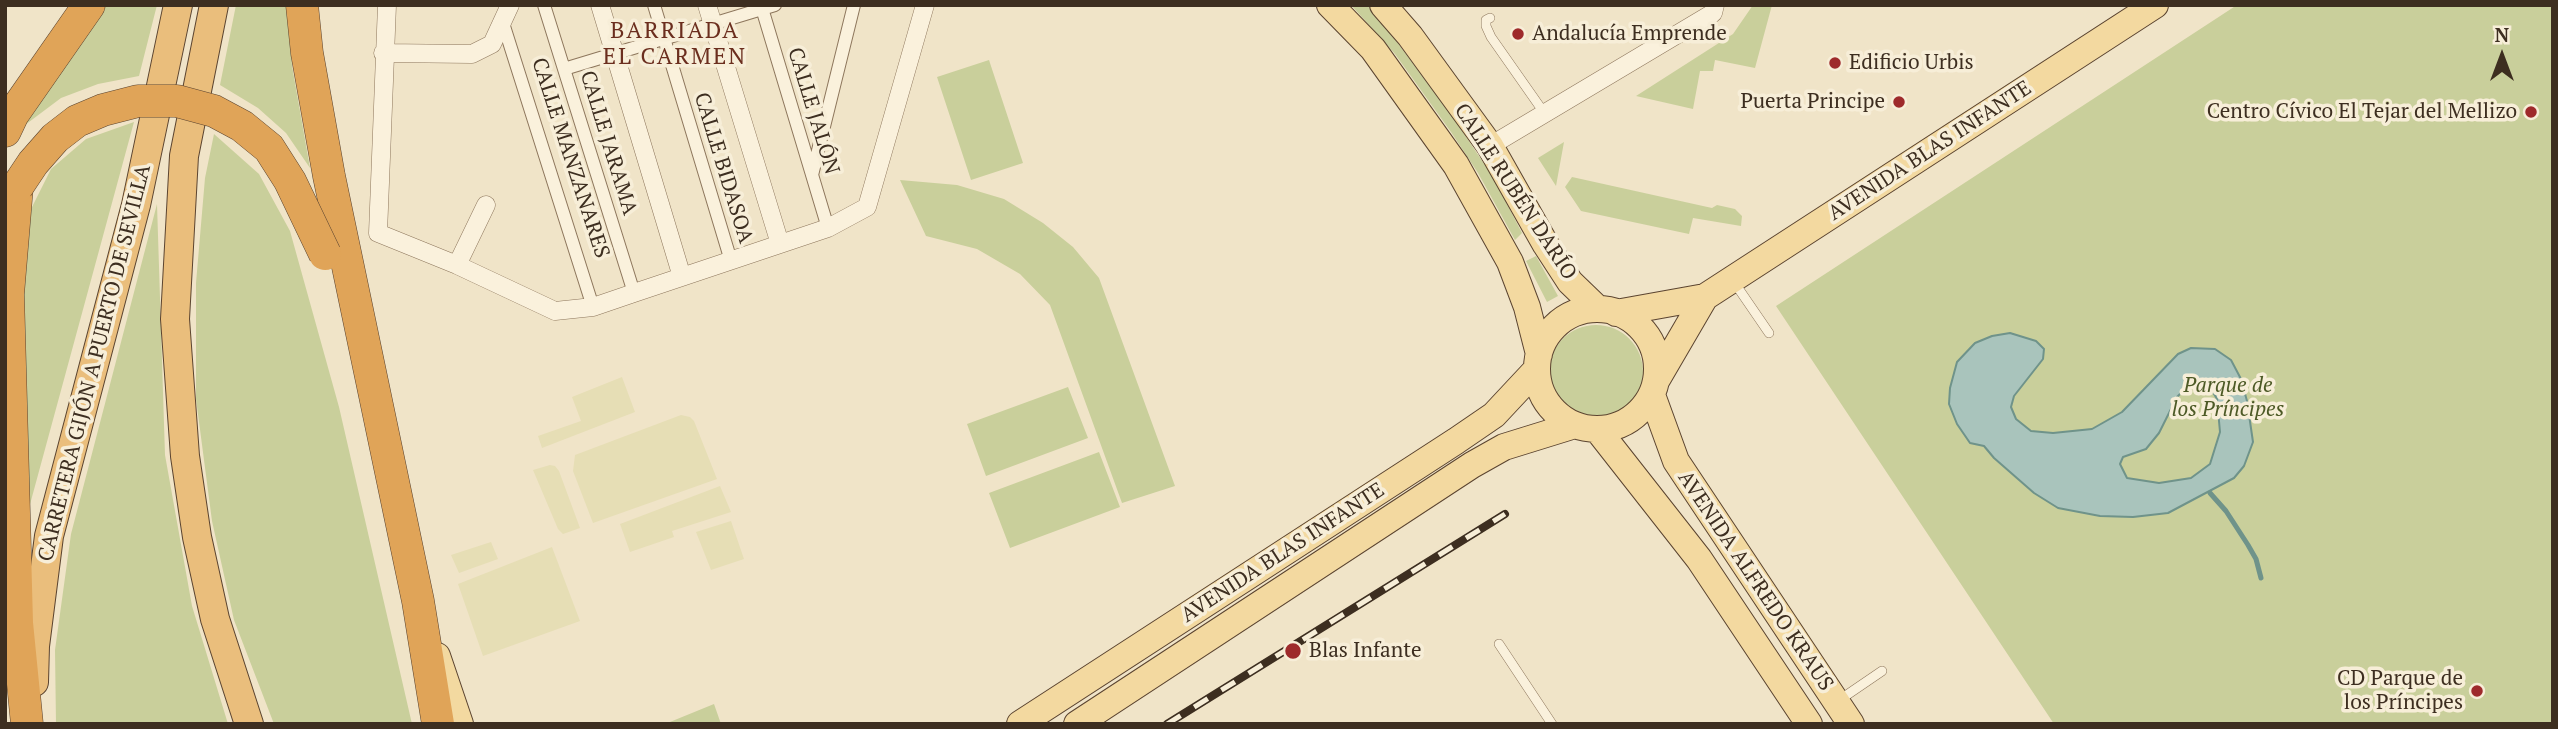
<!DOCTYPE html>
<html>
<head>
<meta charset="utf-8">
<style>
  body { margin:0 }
  #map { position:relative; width:2558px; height:729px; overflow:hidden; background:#f0e4c8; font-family:"PT Serif",serif }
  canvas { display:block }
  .frame { position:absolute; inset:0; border:7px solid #3d2e20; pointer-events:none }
  .north { position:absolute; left:2467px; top:21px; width:70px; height:70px; -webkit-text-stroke:5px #f7eed8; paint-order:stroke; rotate:0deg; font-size:19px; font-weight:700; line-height:28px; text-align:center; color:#3d2e20 }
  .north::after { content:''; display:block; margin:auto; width:24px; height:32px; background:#3d2e20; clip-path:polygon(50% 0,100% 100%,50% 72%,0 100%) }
</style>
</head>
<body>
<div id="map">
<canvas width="2558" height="729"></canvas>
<div class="frame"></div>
<div class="north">N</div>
</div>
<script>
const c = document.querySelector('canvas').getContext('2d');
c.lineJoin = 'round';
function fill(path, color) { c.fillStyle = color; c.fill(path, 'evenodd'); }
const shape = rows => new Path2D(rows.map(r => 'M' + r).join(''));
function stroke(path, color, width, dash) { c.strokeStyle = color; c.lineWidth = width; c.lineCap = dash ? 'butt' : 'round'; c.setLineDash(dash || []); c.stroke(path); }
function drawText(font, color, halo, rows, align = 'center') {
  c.font = font + ' "PT Serif",serif'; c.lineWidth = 7; c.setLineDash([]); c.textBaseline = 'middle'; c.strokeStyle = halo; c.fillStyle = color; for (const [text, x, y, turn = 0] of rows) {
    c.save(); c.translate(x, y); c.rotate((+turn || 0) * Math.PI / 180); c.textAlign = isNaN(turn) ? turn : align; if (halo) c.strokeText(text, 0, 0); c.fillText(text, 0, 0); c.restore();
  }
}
fill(shape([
  [622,377,635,412,542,448,538,436,581,421,572,397],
  [681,415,690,417,694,421,717,479,593,523,573,471,575,455],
  [550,465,555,466,559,471,580,528,563,534,558,529,533,470],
  [720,486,731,512,672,531,674,537,630,552,620,524],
  [731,521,744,559,711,570,696,532],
  [491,542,498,559,459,573,451,555],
  [552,547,580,621,483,656,458,584]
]), '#e6deb5');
fill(shape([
  [102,5,157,5,139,76,98,84,61,98,21,128],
  [236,5,288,5,292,66,310,168,286,133,258,108,220,85],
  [1351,5,1367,5,1380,19,1452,116,1493,177,1522,233,1515,240,1478,173,1451,132,1395,54],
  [1753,5,1772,5,1755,68,1715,60,1713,71,1700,71,1693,109,1636,96,1733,34],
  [2237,5,2553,5,2553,724,2054,724,1776,306],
  [989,60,1023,163,971,180,937,77],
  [134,122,26,519,22,277,30,211,51,169,86,139],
  [214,134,259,174,290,231,339,407,412,724,274,724,234,620,212,521,196,399,196,283,205,178],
  [1564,142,1556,186,1538,158],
  [1572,177,1712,208,1717,205,1735,209,1742,216,1741,226,1693,218,1689,234,1581,211,1565,187],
  [900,180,957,185,1004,199,1043,223,1073,247,1099,278,1175,486,1122,503,1050,305,1020,274,977,249,926,236],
  [157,204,165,455,192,606,228,724,56,724,55,650,71,534],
  [1536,256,1558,296,1547,302,1526,261],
  '1549 372a47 47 0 1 1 94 0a47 47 0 1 1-94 0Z',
  [1068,387,1088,438,986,476,967,424],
  [1099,452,1120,507,1010,548,989,493],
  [714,704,721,724,665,724]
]), '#c9cf9b');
const water = shape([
  [2010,333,2036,341,2044,349,2043,359,2014,396,2011,407,2016,419,2031,431,2053,433,2092,429,2122,412,2178,354,2191,348,2215,349,2231,360,2241,379,2247,401,2253,442,2244,466,2234,478,2168,513,2133,517,2100,516,2058,508,2034,493,1994,458,1984,446,1970,443,1957,424,1949,404,1950,388,1957,362,1975,343,1992,336,2010,333],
  [2198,382,2211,389,2217,399,2220,432,2210,464,2191,478,2159,483,2127,478,2120,464,2123,457,2146,449,2159,433,2177,397,2191,383,2198,382]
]);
fill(water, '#a9c4bc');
stroke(water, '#6f938a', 2);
stroke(shape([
  [2210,493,2226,511,2248,545,2256,559,2261,578]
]), '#6f938a', 5);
const service = shape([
  [1490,18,1486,20,1486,26,1491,37,1545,114],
  [1734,282,1769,333],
  [1499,644,1552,724],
  [1838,701,1882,671]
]);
const pedestrian = shape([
  [544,5,634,293],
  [654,5,731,261],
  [761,5,828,228],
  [503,23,593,307],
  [564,69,775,5],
  [812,175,854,5]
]);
const minor = shape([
  [387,5,378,233,457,265,555,311,593,307,634,293,828,228,867,207,925,5],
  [600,5,682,277],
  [707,5,780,244],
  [383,53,472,54,492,44,510,5],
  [1490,146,1713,13,1715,5],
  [457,265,486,205]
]);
const primary = shape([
  [1330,5,1373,49,1456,165,1510,262,1527,307,1539,354],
  [1383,5,1410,36,1490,146,1546,245,1570,282,1598,309],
  '1537 369a60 60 0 1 1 120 0a60 60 0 1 1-120 0Z',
  [1616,313,1705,297,2155,5],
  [1656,381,1705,297],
  [1652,395,1676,461,1851,724],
  [1597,429,1699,559,1809,724],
  [437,656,460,724],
  [1020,724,1456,441,1494,415,1537,369],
  [1077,724,1472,465,1504,447,1575,425]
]);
const trunk = shape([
  [214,5,184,156,175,319,185,456,197,537,215,619,249,724],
  [34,682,35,646,49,536,136,205,178,5]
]);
const motorway = shape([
  [302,5,307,53,329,176,418,601,438,724],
  [5,131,13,114,89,5],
  [17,187,8,294,17,623,27,724]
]);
stroke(service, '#8d765c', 10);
stroke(pedestrian, '#8d765c', 14);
stroke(minor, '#8d765c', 19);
stroke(primary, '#5b4430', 28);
stroke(trunk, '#5b4430', 30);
stroke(motorway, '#5b4430', 33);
stroke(service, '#faf1dc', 9);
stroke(pedestrian, '#faf1dc', 12);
stroke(minor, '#faf1dc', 18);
stroke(primary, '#f3d9a0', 26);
stroke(trunk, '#eabe7c', 28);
stroke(motorway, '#e0a458', 32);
const rail = shape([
  [1167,724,1505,514]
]);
stroke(rail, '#3d2e20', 8);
stroke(rail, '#f7eed8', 5, [16]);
const motorwayBridge = shape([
  [17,187,33,163,55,138,77,121,103,110,138,101,177,101,214,111,242,126,269,148,290,181,325,254]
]);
stroke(motorwayBridge, '#5b4430', 33, []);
stroke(motorwayBridge, '#e0a458', 32);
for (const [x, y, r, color] of [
  [1518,34,7,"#9e2a2b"],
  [1835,63,7,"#9e2a2b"],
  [1899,102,7,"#9e2a2b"],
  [2531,112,7,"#9e2a2b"],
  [1293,651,9,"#9e2a2b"],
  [2477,691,7,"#9e2a2b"]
]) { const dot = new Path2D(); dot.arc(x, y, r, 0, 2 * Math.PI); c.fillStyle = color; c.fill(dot); stroke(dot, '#f7eed8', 2.5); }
drawText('21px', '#3d2e20', '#f7eed8', [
  ["Andalucía Emprende",1532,34],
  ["Edificio Urbis",1849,63],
  ["Puerta Principe",1885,102,"right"],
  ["Centro Cívico El Tejar del Mellizo",2517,112,"right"],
  ["Blas Infante",1309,651],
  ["CD Parque de",2463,679,"right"],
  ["los Príncipes",2463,703,"right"]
], 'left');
drawText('21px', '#3d2e20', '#f7eed8', [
  ["CALLE JALÓN",813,111,73],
  ["CALLE JARAMA",608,143,73],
  ["AVENIDA BLAS INFANTE",1930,151,-33],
  ["CALLE MANZANARES",570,158,72],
  ["CALLE BIDASOA",723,168,73],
  ["CALLE RUBÉN DARÍO",1515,192,57],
  ["CARRETERA GIJÓN A PUERTO DE SEVILLA",95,363,-76],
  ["AVENIDA BLAS INFANTE",1283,553,-33],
  ["AVENIDA ALFREDO KRAUS",1755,581,56]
]);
drawText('italic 21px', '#4d5a26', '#f7eed8', [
  ["Parque de",2228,386],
  ["los Príncipes",2228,410]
]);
c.letterSpacing = '2px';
drawText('23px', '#6b2e1e', '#f7eed8', [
  ["BARRIADA",675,31],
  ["EL CARMEN",675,57]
]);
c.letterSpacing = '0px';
</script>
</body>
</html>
